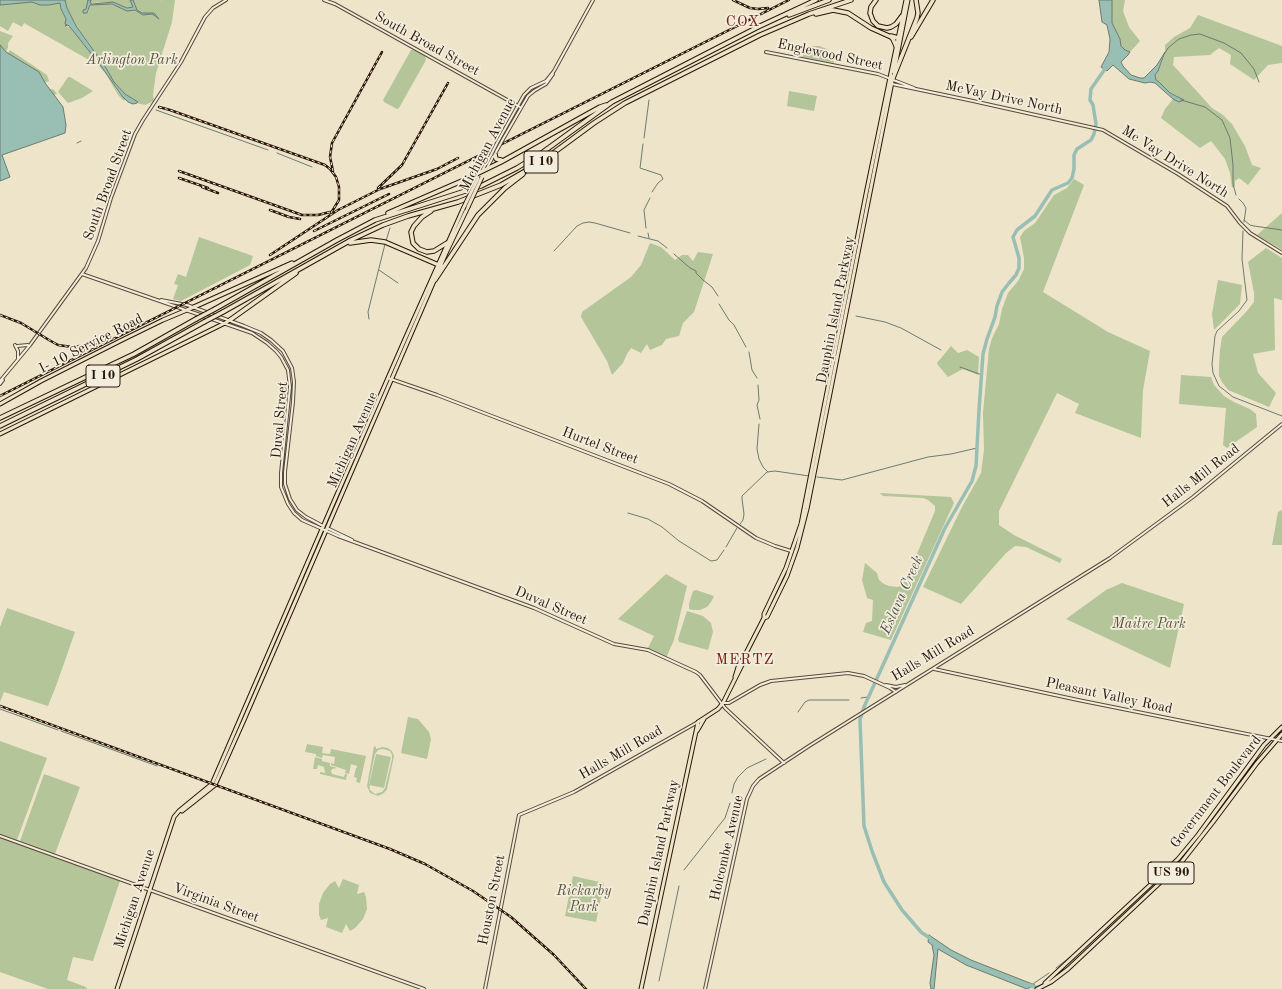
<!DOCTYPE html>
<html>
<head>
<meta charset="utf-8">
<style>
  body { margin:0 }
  canvas { display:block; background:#ede4ca }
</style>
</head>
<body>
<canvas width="1282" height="989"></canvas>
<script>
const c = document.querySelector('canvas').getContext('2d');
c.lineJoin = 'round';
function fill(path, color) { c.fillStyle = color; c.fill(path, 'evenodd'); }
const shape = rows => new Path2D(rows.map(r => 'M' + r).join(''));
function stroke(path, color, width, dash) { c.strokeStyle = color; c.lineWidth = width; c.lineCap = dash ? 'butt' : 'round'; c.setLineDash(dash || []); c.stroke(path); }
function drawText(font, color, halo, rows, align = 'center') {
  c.font = font + ' "Old Standard TT",serif'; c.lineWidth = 3.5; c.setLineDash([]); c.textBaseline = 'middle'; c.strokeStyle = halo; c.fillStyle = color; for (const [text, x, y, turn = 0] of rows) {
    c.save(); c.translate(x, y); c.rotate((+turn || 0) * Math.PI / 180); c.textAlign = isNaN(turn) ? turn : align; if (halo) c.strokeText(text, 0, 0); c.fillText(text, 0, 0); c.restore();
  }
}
fill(shape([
  [0,0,60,3,61,9,66,19,67,25,65,26,70,27,104,69,118,92,125,99,124,101,118,95,106,74,98,65,82,56,24,23,22,27,13,22,8,31,0,26],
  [65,0,88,0,86,9,83,13,88,13,90,5,105,5,109,4,118,6,127,11,135,10,143,14,151,14,154,15,157,17,154,13,142,13,137,10,133,0,159,0,164,1,160,0,175,0,172,22,156,73,153,95,154,101,145,105,137,103,137,102,125,94,114,82,106,68,76,26,67,8],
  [91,0,130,0,133,7,125,8,109,2,90,3],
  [1112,0,1125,0,1123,11,1129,27,1140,41,1130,52,1125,50,1121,46,1120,39,1112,23],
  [1198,15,1282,46,1282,63,1268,65,1254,80,1230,64,1231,55,1219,48,1210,55,1174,57,1173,65,1212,108,1223,115,1232,124,1245,146,1252,165,1261,168,1248,185,1239,178,1235,181,1235,186,1232,188,1230,173,1225,159,1211,141,1200,148,1161,118,1165,109,1173,99,1179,102,1177,96,1170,93,1156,80,1155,75,1158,71,1164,57,1165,52,1165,45,1174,37,1190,28],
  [0,31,13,36,8,43,8,48,6,52,8,53,10,50,47,75,49,81,45,83,50,90,51,89,54,90,57,94,54,95,0,50],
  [813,46,819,46,827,49,832,54,834,63,802,57,806,50],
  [411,50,414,50,425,56,426,60,399,108,397,109,384,102,383,100],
  [68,77,70,77,93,91,82,98,68,103,58,92],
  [789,91,817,96,814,111,787,106],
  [1074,179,1084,185,1043,292,1108,332,1150,351,1143,390,1141,438,1075,413,1079,404,1057,393,999,511,999,525,1014,535,1062,559,1060,563,1026,547,1015,546,1006,553,961,604,923,587,962,507,981,473,984,450,983,413,989,349,992,338,999,324,1002,309,1008,293,1018,281,1024,269,1024,258,1020,237,1024,231,1035,223,1054,195,1067,188],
  [1282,213,1282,250,1257,235],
  [199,237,253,256,250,265,181,301,173,299,178,285,174,284,178,274,186,277],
  [650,243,661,247,675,260,682,255,688,255,693,261,698,252,713,254,694,312,683,323,679,336,666,339,662,345,650,350,647,344,641,353,631,348,627,354,623,363,612,375,607,361,581,317,582,312,631,277,641,265],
  [1266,248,1282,258,1282,300,1274,298,1275,350,1253,354,1258,373,1276,393,1269,407,1228,390,1222,382,1219,376,1219,366,1220,350,1222,337,1247,311,1254,302,1254,293,1248,262],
  [1218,280,1242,285,1240,304,1214,330,1212,314],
  [951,346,958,353,967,350,979,357,978,375,963,369,948,377,938,365,937,363],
  [1181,375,1211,377,1214,385,1224,396,1234,402,1250,409,1256,414,1257,427,1227,448,1223,445,1226,408,1179,404],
  [880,493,951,497,954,503,891,640,863,632,866,623,872,621,873,600,867,598,862,580,865,563,877,573,879,580,884,584,889,586,898,587,906,580,935,511,935,506,928,500,923,498,883,496],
  [1282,510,1282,545,1272,545,1278,512],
  [666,574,687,586,674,640,666,658,647,650,654,636,618,619],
  [1122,583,1184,604,1170,668,1066,619,1106,590],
  [696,590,714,596,711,602,707,607,700,610,693,610,689,609,689,604,693,591],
  [7,608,75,632,56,686,48,706,4,692,0,702,0,627],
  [687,611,703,616,711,623,713,632,708,650,679,642,678,639],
  [408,717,418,719,429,732,431,739,427,759,401,753],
  [0,741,47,758,17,840,0,834],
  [307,744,323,747,322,753,330,754,331,749,366,756,360,783,356,782,357,778,354,777,356,768,357,768,357,766,351,764,349,774,345,773,346,770,331,765,331,763,334,764,335,757,323,755,322,758,316,756,316,754,305,752],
  [374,746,376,747,376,749,382,747,388,748,392,751,394,756,387,789,384,793,378,796,370,793,367,786],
  [383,749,390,751,392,755,392,759,385,788,382,792,375,794,370,790,369,783,375,754,378,750],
  [376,754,391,757,384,788,369,785],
  [315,757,322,759,322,761,330,763,330,766,337,768,332,769,331,772,332,773,332,774,344,777,345,774,347,774,346,780,320,774,320,772,325,773,324,767,318,765,317,769,313,769],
  [44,774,80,787,55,854,20,841],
  [0,838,120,881,93,961,73,957,67,980,86,987,87,989,48,989,0,972],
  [573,876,604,883,596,922,565,916],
  [343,879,359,885,357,894,364,892,366,897,367,909,363,919,355,928,350,931,346,924,342,933,326,927,328,918,321,920,319,915,319,904,323,893,330,884,335,881,339,888]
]), '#b4c59a');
const water = shape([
  [0,0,65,0,67,8,76,26,106,68,114,82,125,94,138,102,137,103,133,104,128,102,122,96,101,66,70,27,68,25,65,26,67,25,65,24,66,19,61,9,60,3,49,5,40,5,32,2,0,5,0,0],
  [88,0,91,0,90,3,92,4,113,2,127,8,133,7,130,0,133,0,137,10,142,13,154,13,159,19,154,15,151,14,143,15,135,10,127,11,112,4,90,5,87,13,83,13,83,10,86,9,88,0],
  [1099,0,1112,0,1112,23,1120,39,1121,46,1125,50,1130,52,1128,55,1121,62,1123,66,1131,75,1140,78,1144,78,1157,65,1165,52,1158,71,1155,75,1156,80,1159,82,1170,93,1184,100,1179,102,1173,99,1155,83,1150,82,1145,83,1129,79,1113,65,1107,71,1101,67,1109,52,1110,39,1107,25,1102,22,1099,0],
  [0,45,6,52,39,72,45,83,63,107,66,125,65,133,2,155,10,177,0,181,0,45],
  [929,935,951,950,971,960,1035,985,1027,989,966,965,938,949,934,989,931,989,930,983,934,955,932,945,928,942,929,935]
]);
fill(water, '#99bfb4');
stroke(water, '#6c7b6f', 1);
stroke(shape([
  [1165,53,1168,48,1179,39,1191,35,1200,34,1224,43,1241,53,1254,69,1259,82],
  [1181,100,1205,107,1222,120,1230,138,1233,165,1233,184,1236,195],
  [156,110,268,150],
  [644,138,649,100],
  [77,143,81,141],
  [643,144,640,168,661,175,663,179,658,183,652,192],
  [277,153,312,167],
  [1239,199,1243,203,1246,208,1244,222],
  [1244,220,1250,225,1254,226,1282,230],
  [646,228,644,210,650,198],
  [1243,231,1242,259,1247,300,1239,311,1217,331,1215,336,1212,364,1213,373,1219,386,1233,397,1282,416],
  [648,233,649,238],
  [638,236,658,241,667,248],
  [386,241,390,228],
  [554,251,577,226,583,223,589,222,595,223,630,233],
  [674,254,690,268,696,271,696,273,703,280,712,287,718,296],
  [379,270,398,283],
  [719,304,729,320,734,325,746,347],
  [856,316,885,322,901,328,941,350],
  [369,319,368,312,385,244],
  [749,352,752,370,757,378],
  [960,367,982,375],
  [758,385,759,400,757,405,760,419],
  [759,424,757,449,759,459,763,467,768,472],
  [817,477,842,480,928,457,951,454,977,448],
  [628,513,648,519,662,527,679,541,711,561,717,560,724,550],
  [740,524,743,520,744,514,742,499,742,496,767,472,775,471,809,476],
  [726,547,737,528],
  [861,698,868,697],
  [0,709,58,730],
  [798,712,805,702,809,700,849,700],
  [61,731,157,766],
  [732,793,734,784,738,777,747,768,766,759],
  [684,870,725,818,730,803],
  [1056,968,1070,957],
  [659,981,679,886],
  [1033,984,1049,973]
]), '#6c7b6f', 1);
stroke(shape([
  [931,939,921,932,902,910,884,882,872,851,864,826,860,720,864,707,945,528,972,481,976,466,979,410,983,354,987,339,995,317,997,306,1002,292,1009,283,1016,275,1019,268,1019,258,1013,237,1017,230,1035,216,1052,190,1068,183,1072,178,1074,169,1074,155,1077,149,1091,140,1094,134,1096,124,1093,105,1090,100,1091,89,1107,66],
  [1029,985,1042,989]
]), '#99bfb4', 3.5);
const minor = shape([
  [324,0,335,4,520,107],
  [766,52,878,74,914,88],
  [892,84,973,101,1103,130,1178,174,1227,206,1240,223,1250,233,1282,253],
  [502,141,528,96,534,91,546,84,553,74],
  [497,143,524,95,531,88,546,81,554,71,593,0],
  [487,168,494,155],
  [483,169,491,155],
  [82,274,252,333,267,343,276,351,281,357,288,370,290,387,281,473,281,487,288,504,294,513,302,520,338,536,534,608,614,644,648,650,696,672,700,675,725,708,784,763],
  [161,300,187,305,244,326,261,333,271,340,283,351,292,368,294,382,293,402,285,472,285,484,290,499,297,510,306,517,323,526],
  [15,345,18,351,18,359],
  [17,346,28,345],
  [388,378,437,395,669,484,702,501,756,538,775,546,791,551],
  [0,381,30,345,86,268,98,241,111,198,135,134,143,120,181,62,205,17,213,8,226,0],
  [0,384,3,380],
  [327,528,352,540],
  [934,669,1078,700,1282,741],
  [886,685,896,687,905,685],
  [723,703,729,703,760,685,771,681,848,673,864,676,890,688,896,692],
  [0,836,424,989],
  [485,989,519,815,574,792,698,722],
  [705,989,747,799,753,786,759,779,809,746,1110,558,1193,497,1282,424]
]);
const major = shape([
  [894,72,908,0],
  [0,404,41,381,122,340,163,320,194,307],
  [0,434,225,323,230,320],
  [764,618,767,617,787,576,797,548,807,509,893,77],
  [735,677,739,664,743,659],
  [697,731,704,719],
  [182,811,215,785,244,720,447,251,468,207],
  [1045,983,1178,859,1198,835,1264,745,1282,727],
  [117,989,174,817,179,811,212,784,332,506,405,339,463,209],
  [641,989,698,722,718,709,723,703,743,663,743,659,764,618,764,614,786,568,801,524,866,194,906,0],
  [1037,989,1051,982,1068,969,1180,864,1213,822,1257,763,1282,734]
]);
const highway = shape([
  [876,0,871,7,870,13,873,21,878,26,887,28,891,27,896,24,902,16],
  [816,14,833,10,848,13,871,28,891,37,893,39,896,46],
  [789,15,829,0],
  [891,36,898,38],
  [911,37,933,0],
  [893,78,917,18,918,13,916,0],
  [495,154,496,159,501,160],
  [431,211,422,217,414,226,411,232,413,243,419,249,427,252,434,251,447,243],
  [388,213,464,180,501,162,600,107,606,105],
  [350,243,371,240,385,242,441,266],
  [435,280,478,215,505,188,523,174],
  [194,307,292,263],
  [215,309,337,240,375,220,481,186,517,168,543,152,612,102,758,27,816,0],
  [223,312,351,240,383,225,408,216,458,202,501,185,541,162,594,123,625,103,760,35,809,14,851,0],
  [230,320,296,273],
  [0,418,134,354,196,319],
  [0,426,137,359,204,322]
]);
stroke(minor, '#5a4a38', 4);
stroke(major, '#291608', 5);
stroke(highway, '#291608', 5.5);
stroke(minor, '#f3eddd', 2);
stroke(major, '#ede4ca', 3);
stroke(highway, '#ede4ca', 3.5);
const rail = shape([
  [733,0,750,8,758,9,768,8],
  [159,107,170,110,325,165,330,169,336,177,339,187,339,200,331,213],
  [179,171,302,215,318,215,330,212],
  [333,171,330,157,332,143,382,52],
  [179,178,208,188],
  [202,187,218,193],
  [378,188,402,165,448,83],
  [270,210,289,217,300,219],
  [314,231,389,194],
  [270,255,338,210,380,189,437,169,458,158],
  [0,315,21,323,49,340,58,345,72,347,96,344],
  [0,396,789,0],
  [0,706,390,849,425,864,473,891,511,917,554,955,586,989]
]);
stroke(rail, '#291608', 2.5);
stroke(rail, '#f3eddd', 1, [3]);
const minorBridge = shape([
  [496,152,502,141],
  [491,155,497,143]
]);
const majorBridge = shape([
  [468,207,482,177],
  [463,209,478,178]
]);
const highwayBridge = shape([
  [196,319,215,309],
  [204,322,223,312]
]);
stroke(minorBridge, '#5a4a38', 4, []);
stroke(majorBridge, '#291608', 5, []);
stroke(highwayBridge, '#291608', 5.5, []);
stroke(minorBridge, '#f3eddd', 2);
stroke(majorBridge, '#ede4ca', 3);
stroke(highwayBridge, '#ede4ca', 3.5);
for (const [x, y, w] of [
  [541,162,34],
  [103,376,34],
  [1171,873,46]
]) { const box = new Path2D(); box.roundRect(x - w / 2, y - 11, w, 22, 3); c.fillStyle = '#f3eddd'; c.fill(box); stroke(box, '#291608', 1); }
drawText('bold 13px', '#291608', null, [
  ["I 10",541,162],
  ["I 10",103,376],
  ["US 90",1171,873]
]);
drawText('14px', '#291608', '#f3eddd', [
  ["South Broad Street",427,44,29],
  ["Englewood Street",830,55,12],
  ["McVay Drive North",1004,98,12],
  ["Michigan Avenue",488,145,-62],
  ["Mc Vay Drive North",1175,162,32],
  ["South Broad Street",108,185,-70],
  ["Dauphin Island Parkway",836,310,-79],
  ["I- 10 Service Road",91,344,-27],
  ["Duval Street",280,420,-85],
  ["Michigan Avenue",353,440,-66],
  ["Hurtel Street",600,446,21],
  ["Halls Mill Road",1201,476,-38],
  ["Duval Street",551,606,23],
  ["Halls Mill Road",933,654,-31],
  ["Pleasant Valley Road",1109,696,12],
  ["Halls Mill Road",621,753,-30],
  ["Government Boulevard",1216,792,-52],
  ["Holcombe Avenue",727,848,-77],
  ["Dauphin Island Parkway",659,853,-78],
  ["Michigan Avenue",135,899,-72],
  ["Houston Street",492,900,-79],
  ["Virginia Street",216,903,20]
]);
drawText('italic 14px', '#5a533b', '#f3eddd', [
  ["Arlington Park",132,60],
  ["Maitre Park",1149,624],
  ["Rickarby",584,891],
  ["Park",584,907]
]);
c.letterSpacing = '1px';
drawText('15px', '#7a1f14', '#f3eddd', [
  ["COX",743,22],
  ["MERTZ",745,660]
]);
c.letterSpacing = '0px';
drawText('italic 15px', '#505144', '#f3eddd', [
  ["Eslava Creek",902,595,-66]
]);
</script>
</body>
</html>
